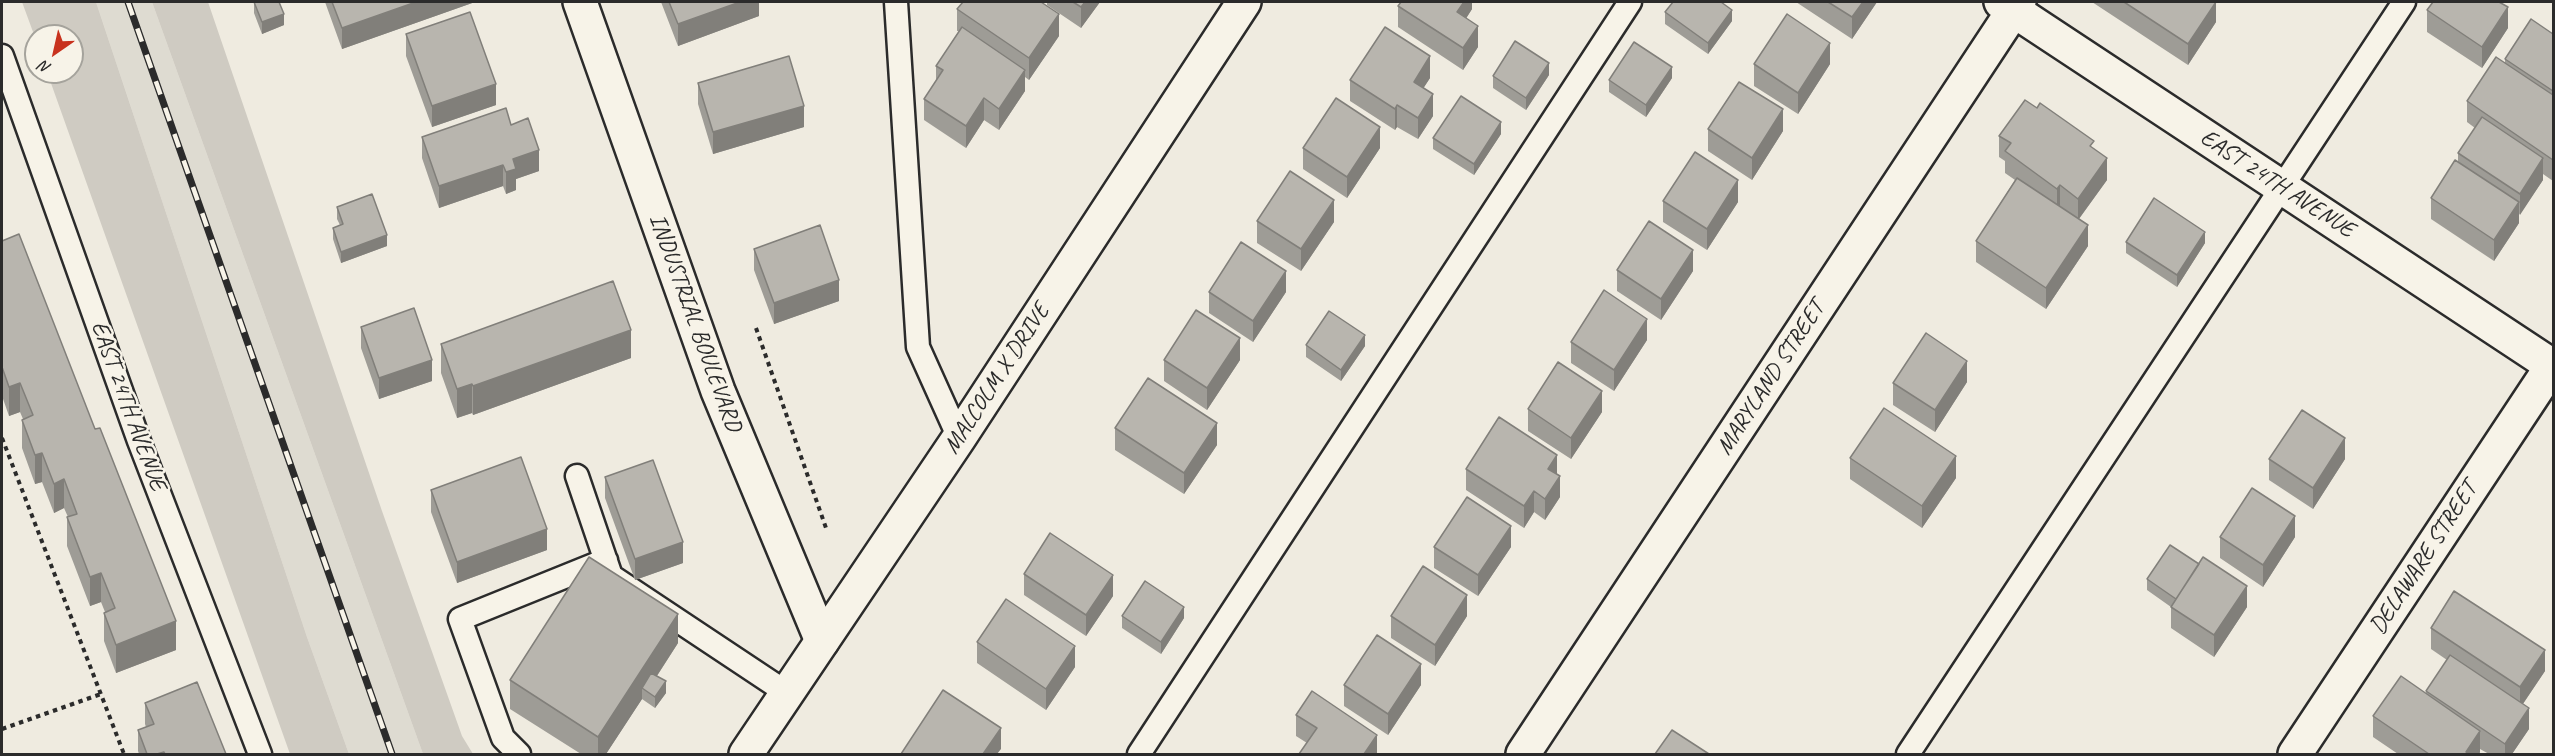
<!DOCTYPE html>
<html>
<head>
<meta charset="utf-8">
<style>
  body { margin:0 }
  #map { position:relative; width:2555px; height:756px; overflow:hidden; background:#efebe0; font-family:Caveat,sans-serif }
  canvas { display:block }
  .frame { position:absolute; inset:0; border:3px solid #2b2b2b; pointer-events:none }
  .north { position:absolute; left:24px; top:24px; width:60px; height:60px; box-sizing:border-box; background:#f7f3e8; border:2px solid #a5a39c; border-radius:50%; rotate:214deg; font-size:16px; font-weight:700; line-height:24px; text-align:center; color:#2b2b2b }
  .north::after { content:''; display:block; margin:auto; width:21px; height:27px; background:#c8321e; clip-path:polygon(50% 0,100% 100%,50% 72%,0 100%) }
</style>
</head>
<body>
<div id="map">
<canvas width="2555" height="756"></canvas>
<div class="frame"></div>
<div class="north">N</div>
</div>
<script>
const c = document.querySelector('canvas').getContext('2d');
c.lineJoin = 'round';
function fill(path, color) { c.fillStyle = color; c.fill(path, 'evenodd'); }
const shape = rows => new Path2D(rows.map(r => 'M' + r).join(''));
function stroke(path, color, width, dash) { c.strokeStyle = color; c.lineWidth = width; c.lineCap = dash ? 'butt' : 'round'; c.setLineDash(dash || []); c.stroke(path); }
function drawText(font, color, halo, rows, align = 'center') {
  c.font = font + ' Caveat,sans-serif'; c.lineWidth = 5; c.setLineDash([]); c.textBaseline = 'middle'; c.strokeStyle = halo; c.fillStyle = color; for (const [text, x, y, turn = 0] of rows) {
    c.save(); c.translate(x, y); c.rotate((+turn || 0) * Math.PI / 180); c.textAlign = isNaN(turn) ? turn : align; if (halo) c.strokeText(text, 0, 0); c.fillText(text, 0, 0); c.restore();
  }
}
fill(shape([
  [96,2,152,2,423,754,349,754,307,637]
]), '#dedbd1');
fill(shape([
  [22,2,96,2,307,637,349,754,290,754,47,72,72,72,72,36,36,36,36,40],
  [152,2,208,2,382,511,462,736,473,754,423,754]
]), '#cfcbc2');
const lane = shape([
  [896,2,918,347,959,438],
  [2,56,139,441,260,754],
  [577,476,611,576,787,693],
  [519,754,503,738,460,619,606,560],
  [1139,754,1630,2],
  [1908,754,2404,2]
]);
const street = shape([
  [580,2,718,391,822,641],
  [2001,2,2554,367],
  [1523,754,2019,2],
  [2295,754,2554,363]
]);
const secondary = shape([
  [746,754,959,438,1244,2]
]);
stroke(lane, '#2b2b2b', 27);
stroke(street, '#2b2b2b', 38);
stroke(secondary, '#2b2b2b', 38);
stroke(shape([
  [756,328,826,528],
  [2,438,124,754],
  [2,729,101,694]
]), '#2b2b2b', 4, [4.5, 4.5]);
stroke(lane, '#f7f3e8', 22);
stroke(street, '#f7f3e8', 33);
stroke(secondary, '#f7f3e8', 33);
const rail = shape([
  [128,2,392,754]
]);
stroke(rail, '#2b2b2b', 7);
stroke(rail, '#f7f3e8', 4.5, [14]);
fill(shape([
  [254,2,284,25,262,34,254,13],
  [325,2,475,2,342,49],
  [661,2,759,2,759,16,678,46],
  [1047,2,1100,2,1081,28,1047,5],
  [1472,2,1472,9,1466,18,1478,47,1463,70,1398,27,1398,6],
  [1796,2,1877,2,1852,39],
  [2092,2,2216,2,2216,22,2188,65],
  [957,9,1059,36,1029,80,1025,77,1025,91,999,130,984,120,966,148,924,120,924,99,936,81,936,66,959,31,957,31],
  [2427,10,2508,28,2482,68,2427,32],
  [1665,12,1732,21,1708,54,1665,24],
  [406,34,496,105,432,127,406,56],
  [2553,34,2553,181,2543,174,2543,180,2519,215,2519,223,2494,261,2431,219,2431,198,2458,162,2458,153,2475,128,2467,122,2467,101,2505,63,2505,59],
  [1754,64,1830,64,1798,114,1754,86],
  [1549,75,1526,110,1493,88,1493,76],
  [1430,78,1423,88,1433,116,1418,139,1397,127,1395,130,1350,101,1350,80],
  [1672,78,1646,117,1609,92,1609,80],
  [698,83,804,127,713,154,698,104],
  [511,125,539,171,516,179,516,190,506,194,503,186,439,208,422,158,422,137],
  [1708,129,1783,131,1752,180,1708,151],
  [1501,134,1474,175,1433,149,1433,138],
  [1999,136,2094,148,2107,180,2079,219,2088,246,2046,309,1976,262,1976,241,2015,180,2005,173,2005,161,1999,157],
  [1303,148,1380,148,1347,198,1303,169],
  [1663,201,1738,202,1707,250,1663,222],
  [337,207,387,246,341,263,333,239,333,228,340,225,337,219],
  [1257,221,1334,222,1301,271,1257,243],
  [2,241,176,650,116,673,104,641,104,613,105,612,101,602,90,606,67,546,67,517,68,517,64,508,54,513,42,482,35,484,22,448,22,420,23,419,20,412,9,416,2,396],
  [2126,242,2205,243,2177,287,2126,253],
  [754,249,839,301,774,324,754,270],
  [1617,270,1693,271,1661,320,1617,291],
  [1209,292,1286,292,1253,342,1209,313],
  [361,327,432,381,379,399,361,348],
  [1647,340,1614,391,1571,363,1571,342],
  [441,344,631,358,473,415,472,413,457,418,441,373],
  [1306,345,1365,346,1341,381,1306,357],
  [1164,360,1240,360,1207,410,1164,381],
  [1967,382,1935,432,1893,405,1893,383],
  [1528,409,1602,412,1571,459,1528,431],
  [1115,428,1217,445,1184,494,1115,450],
  [1850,458,1956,478,1922,528,1850,479],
  [2269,459,2345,459,2313,509,2269,480],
  [1466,469,1557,474,1560,497,1545,520,1534,512,1524,528,1466,490],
  [605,477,683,563,635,580,605,498],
  [431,490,547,550,457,583,431,512],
  [2220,537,2295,537,2263,587,2220,558],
  [1434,547,1511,547,1478,596,1434,568],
  [1024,574,1113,596,1086,636,1024,595],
  [2147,579,2247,607,2214,657,2171,628,2171,607,2147,590],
  [1122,616,1184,618,1161,654,1122,628],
  [1391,616,1467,616,1435,666,1391,638],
  [2431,628,2545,671,2523,704,2529,729,2512,754,2489,754,2480,749,2480,752,2479,754,2398,754,2373,737,2373,716,2426,694,2426,691,2447,660,2431,649],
  [977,642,1075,667,1046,710,977,663],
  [678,643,657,676,666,693,655,708,642,699,606,754,581,754,510,709,510,680],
  [1344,685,1421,685,1388,735,1344,706],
  [145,703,226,754,139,754,138,751,138,730,146,727,145,724],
  [1296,715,1377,754,1307,743,1296,736]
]), '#9e9c96');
fill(shape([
  [416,2,475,2,342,49,342,28],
  [740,2,759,2,759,16,678,46,678,24],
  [1085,2,1100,2,1081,28,1081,7],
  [1464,2,1472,2,1472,9,1457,33,1457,12],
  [1863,2,1877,2,1852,39,1852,17],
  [2216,2,2216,22,2188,65,2188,44],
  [2508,7,2508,28,2482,68,2482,47],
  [1732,10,1732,21,1708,54,1708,43],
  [284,14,284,25,262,34,262,22],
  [1059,14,1059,36,1029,80,1029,58],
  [1478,26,1478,47,1463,70,1463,48],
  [1830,43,1830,64,1798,114,1798,93],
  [1430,56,1430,78,1414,103,1414,82],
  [1549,63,1549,75,1526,110,1526,98],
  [1672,67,1672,78,1646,117,1646,105],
  [1025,70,1025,91,999,130,999,109],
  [496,84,496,105,432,127,432,106],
  [1433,94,1433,116,1418,139,1418,118],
  [984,98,984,120,966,148,966,126],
  [1397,105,1397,127,1395,130,1395,109],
  [804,106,804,127,713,154,713,132],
  [1783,109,1783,131,1752,180,1752,158],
  [1501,122,1501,134,1474,175,1474,164],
  [1380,127,1380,148,1347,198,1347,177],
  [539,150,539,171,516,179,516,190,506,194,506,172,513,159],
  [2107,158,2107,180,2078,220,2078,199],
  [2543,158,2543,180,2520,215,2520,194],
  [503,165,503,186,439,208,439,186],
  [1738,180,1738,202,1707,250,1707,229],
  [2060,185,2060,207,2057,210,2057,189],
  [1334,200,1334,222,1301,271,1301,249],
  [2519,202,2519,223,2494,261,2494,240],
  [2088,225,2088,246,2046,309,2046,288],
  [2205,232,2205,243,2177,287,2177,275],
  [387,235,387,246,341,263,341,252],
  [1693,250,1693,271,1661,320,1661,299],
  [1286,271,1286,292,1253,342,1253,321],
  [839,280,839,301,774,324,774,303],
  [1647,319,1647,340,1614,391,1614,370],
  [631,330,631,358,473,415,473,386],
  [1365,335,1365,346,1341,381,1341,370],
  [1240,338,1240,360,1207,410,1207,388],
  [432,360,432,381,379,399,379,378],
  [1967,361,1967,382,1935,432,1935,410],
  [20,383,20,412,9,416,9,387],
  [472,384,472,413,457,418,457,389],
  [1602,391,1602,412,1571,459,1571,438],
  [1217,423,1217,445,1184,494,1184,473],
  [2345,438,2345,459,2313,509,2313,488],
  [42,453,42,482,35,484,35,455],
  [1557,455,1557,476,1548,469],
  [1956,456,1956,478,1922,528,1922,506],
  [1560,476,1560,497,1545,520,1545,499],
  [64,479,64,508,54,513,54,484],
  [1534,491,1534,512,1524,528,1524,506],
  [2295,516,2295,537,2263,587,2263,565],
  [1511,526,1511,547,1478,596,1478,575],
  [547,529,547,550,457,583,457,562],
  [683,542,683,563,635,580,635,559],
  [101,573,101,602,90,606,90,577],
  [1113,575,1113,596,1086,636,1086,615],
  [2247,586,2247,607,2214,657,2214,635],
  [1467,595,1467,616,1435,666,1435,645],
  [1184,607,1184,618,1161,654,1161,642],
  [678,614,678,643,647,691,642,688,642,699,606,754,598,754,598,737],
  [176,621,176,650,116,673,116,645],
  [1075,646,1075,667,1046,710,1046,689],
  [2545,650,2545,671,2520,708,2520,687],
  [1421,664,1421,685,1388,735,1388,714],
  [666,681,666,693,655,708,655,697],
  [2529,708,2529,729,2512,754,2505,754,2505,744],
  [1001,728,1001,749,997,754,983,754],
  [2480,731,2480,752,2479,754,2466,754,2466,752],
  [1377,735,1377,754,1364,754]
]), '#817f7a');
const building = shape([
  [254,2,279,2,284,14,262,22,254,2],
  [332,2,416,2,342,28,332,2],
  [669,2,740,2,678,24,669,2],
  [963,2,1041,2,1059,14,1029,58,957,9,963,2],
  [1073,2,1085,2,1081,7,1073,2],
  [1401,2,1464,2,1457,12,1478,26,1463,48,1398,6,1401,2],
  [1673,2,1721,2,1732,10,1708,43,1665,12,1673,2],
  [1828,2,1863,2,1852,17,1828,2],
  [2124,2,2216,2,2188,44,2124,2],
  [2433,2,2499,2,2508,7,2482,47,2427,10,2433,2],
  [470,12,496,84,432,106,406,34,470,12],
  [1787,14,1830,43,1798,93,1754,64,1787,14],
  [2531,19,2553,34,2553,91,2505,59,2531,19],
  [962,27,1025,70,999,109,984,98,966,126,924,99,943,70,936,66,962,27],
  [1385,27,1430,56,1414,82,1433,94,1418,118,1397,105,1395,109,1350,80,1385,27],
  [1515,41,1549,63,1526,98,1493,76,1515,41],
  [1634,42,1672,67,1646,105,1609,80,1634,42],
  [789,56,804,106,713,132,698,83,789,56],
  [2496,57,2553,95,2553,160,2467,101,2496,57],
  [1739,82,1783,109,1752,158,1708,129,1739,82],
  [1461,96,1501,122,1474,164,1433,138,1461,96],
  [1336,98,1380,127,1347,177,1303,148,1336,98],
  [2025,100,2037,108,2040,103,2094,141,2090,146,2107,158,2078,199,2060,185,2057,189,2005,151,2011,143,1999,136,2025,100],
  [506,108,511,125,528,118,539,150,513,159,516,169,506,172,503,165,439,186,422,137,506,108],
  [2482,117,2543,158,2520,194,2458,153,2482,117],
  [1695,152,1738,180,1707,229,1663,201,1695,152],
  [2455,160,2519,202,2494,240,2431,198,2455,160],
  [1290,171,1334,200,1301,249,1257,221,1290,171],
  [2017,178,2088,225,2046,288,1976,241,2017,178],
  [372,194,387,235,341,252,333,228,343,224,337,207,372,194],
  [2154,198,2205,232,2177,275,2126,242,2154,198],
  [1649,221,1693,250,1661,299,1617,270,1649,221],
  [820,225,839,280,774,303,754,249,820,225],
  [19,234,95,429,100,428,176,621,116,645,104,613,115,608,101,573,90,577,67,517,77,514,64,479,54,484,42,453,35,455,22,420,33,415,20,383,9,387,2,367,2,241,19,234],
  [1241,242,1286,271,1253,321,1209,292,1241,242],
  [613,281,631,330,473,386,472,384,457,389,441,344,613,281],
  [1604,290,1647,319,1614,370,1571,342,1604,290],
  [414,308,432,360,379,378,361,327,414,308],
  [1196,310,1240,338,1207,388,1164,360,1196,310],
  [1329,311,1365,335,1341,370,1306,345,1329,311],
  [1926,333,1967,361,1935,410,1893,383,1926,333],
  [1558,362,1602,391,1571,438,1528,409,1558,362],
  [1148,378,1217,423,1184,473,1115,428,1148,378],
  [1884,408,1956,456,1922,506,1850,458,1884,408],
  [2302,410,2345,438,2313,488,2269,459,2302,410],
  [1499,417,1557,455,1548,469,1560,476,1545,499,1534,491,1524,506,1466,469,1499,417],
  [521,457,547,529,457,562,431,490,521,457],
  [653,460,683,542,635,559,605,477,653,460],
  [2252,488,2295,516,2263,565,2220,537,2252,488],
  [1467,497,1511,526,1478,575,1434,547,1467,497],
  [1050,533,1113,575,1086,615,1024,574,1050,533],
  [2170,545,2199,564,2176,599,2147,579,2170,545],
  [589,557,678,614,598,737,510,680,589,557],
  [2203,557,2247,586,2214,635,2171,607,2203,557],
  [1423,566,1467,595,1435,645,1391,616,1423,566],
  [1145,581,1184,607,1161,642,1122,616,1145,581],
  [2454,591,2545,650,2520,687,2431,628,2454,591],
  [1006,599,1075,646,1046,689,977,642,1006,599],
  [1377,635,1421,664,1388,714,1344,685,1377,635],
  [2450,655,2529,708,2505,744,2426,691,2450,655],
  [651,673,666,681,655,697,642,688,651,673],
  [2401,676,2480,731,2466,752,2470,754,2429,754,2373,716,2401,676],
  [197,682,226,754,165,754,164,752,157,754,147,754,138,730,154,724,145,703,197,682],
  [943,690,1001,728,983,754,901,754,943,690],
  [1312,691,1377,735,1364,754,1299,754,1317,728,1296,715,1312,691],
  [1672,730,1709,754,1655,754,1672,730]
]);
fill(building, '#b8b5ae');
stroke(building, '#817f7a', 1.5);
drawText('24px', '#2b2b2b', '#f7f3e8', [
  ["EAST 24TH AVENUE",2277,184,33],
  ["INDUSTRIAL BOULEVARD",695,323,70],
  ["MARYLAND STREET",1771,378,-57],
  ["MALCOLM X DRIVE",997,379,-57],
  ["EAST 24TH AVENUE",128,406,70],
  ["DELAWARE STREET",2424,558,-57]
]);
</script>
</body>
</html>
